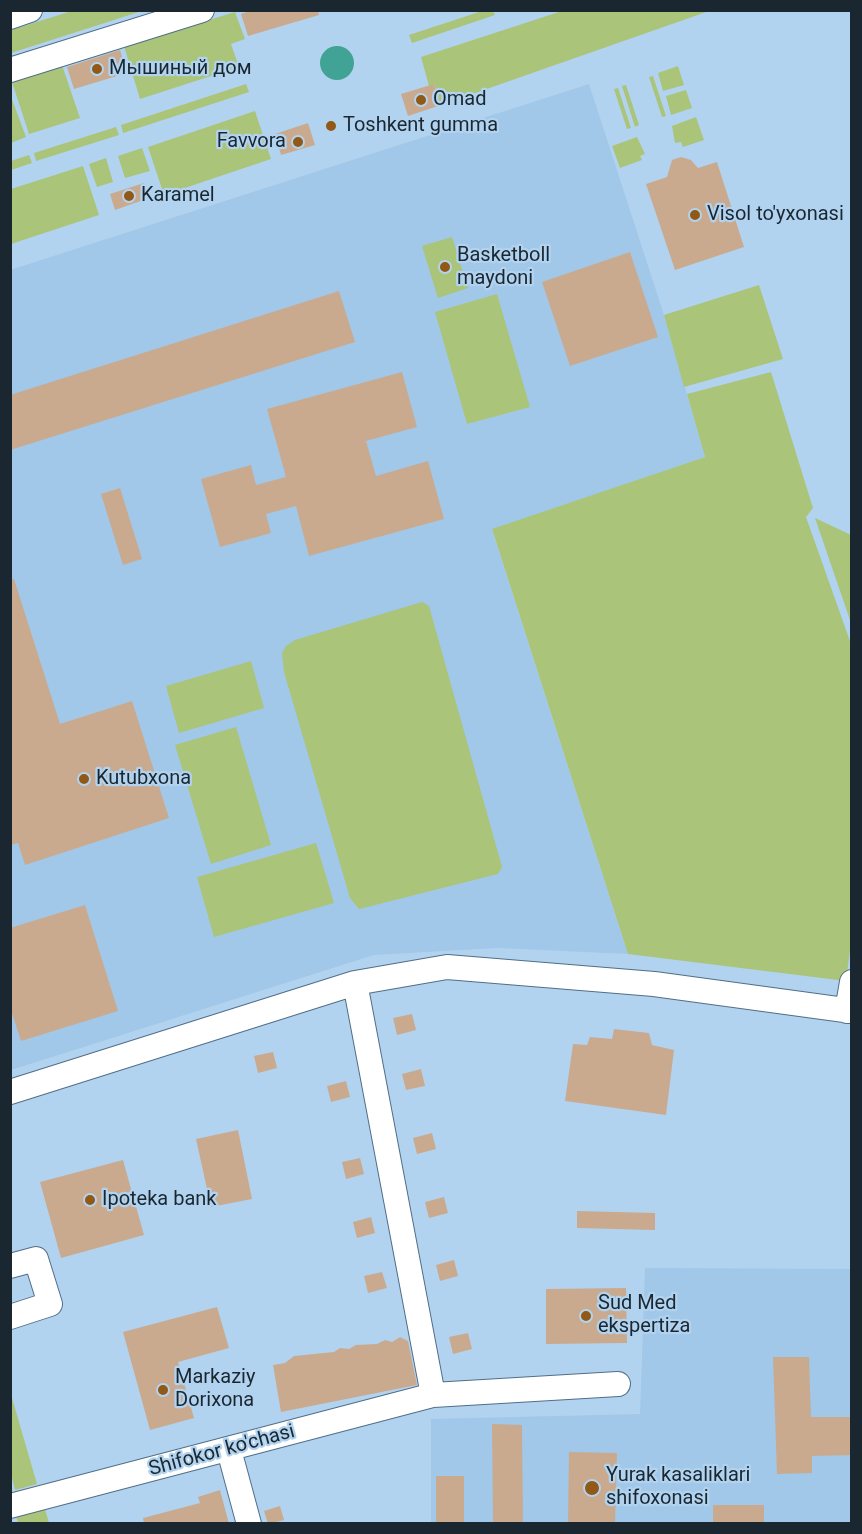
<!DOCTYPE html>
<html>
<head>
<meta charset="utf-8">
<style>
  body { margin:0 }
  #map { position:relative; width:862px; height:1534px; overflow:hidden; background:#b2d3ef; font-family:Roboto,sans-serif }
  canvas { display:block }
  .frame { position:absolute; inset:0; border:12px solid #1a2731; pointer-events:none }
</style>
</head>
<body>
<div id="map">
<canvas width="862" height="1534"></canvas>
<div class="frame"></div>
</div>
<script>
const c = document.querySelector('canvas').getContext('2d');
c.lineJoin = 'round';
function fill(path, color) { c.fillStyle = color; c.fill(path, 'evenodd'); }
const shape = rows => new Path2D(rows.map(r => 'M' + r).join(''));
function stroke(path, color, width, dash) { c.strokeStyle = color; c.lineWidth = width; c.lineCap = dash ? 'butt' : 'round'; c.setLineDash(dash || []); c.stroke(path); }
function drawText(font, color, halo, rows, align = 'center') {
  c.font = font + ' Roboto,sans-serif'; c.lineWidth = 4.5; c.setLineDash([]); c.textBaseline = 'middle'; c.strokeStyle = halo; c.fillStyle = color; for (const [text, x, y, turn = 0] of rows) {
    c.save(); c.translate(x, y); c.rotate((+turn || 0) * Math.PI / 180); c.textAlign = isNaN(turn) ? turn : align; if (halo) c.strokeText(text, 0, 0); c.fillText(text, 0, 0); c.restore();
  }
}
fill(shape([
  [589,84,664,315,705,457,492,530,628,954,498,948,374,955,11,1070,10,270],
  [645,1268,851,1269,851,1523,431,1523,431,1419,640,1414]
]), '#a1c8e8');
fill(shape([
  [712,10,441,105,434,84,429,86,421,57,562,11],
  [72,11,142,11,11,53,11,30],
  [482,11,493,11,495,15,412,43,409,35],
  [235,12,245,39,231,44,239,67,140,99,124,46],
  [62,65,80,118,29,134,12,82],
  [678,66,684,85,663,91,658,73],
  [653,76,666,116,662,117,649,77],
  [246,84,249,92,123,133,121,125],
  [626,85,639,125,635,127,622,86],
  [618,88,631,128,627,129,614,89],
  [686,90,692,108,671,115,666,96],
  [10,94,26,137,11,143,10,143],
  [255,111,271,159,164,195,148,147],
  [696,117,704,140,683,147,681,142,675,143,672,126],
  [116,127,119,135,36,161,34,153],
  [637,137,645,154,640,156,642,160,620,168,612,146],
  [142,148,150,171,125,178,118,156],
  [29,155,32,163,11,170,11,161],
  [106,158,113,182,97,187,89,164],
  [83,166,99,215,11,244,11,189],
  [452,237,468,288,438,298,422,246],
  [759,285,783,359,684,387,664,315],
  [497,294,530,407,467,424,435,312],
  [771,372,813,508,806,517,851,644,852,935,846,981,628,954,492,529,705,457,687,394],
  [815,518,851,535,851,623],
  [422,602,429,606,502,867,498,874,359,909,350,898,284,672,282,653,286,646,295,640],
  [251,661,264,708,179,733,166,686],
  [236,727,271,845,211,864,175,745],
  [316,843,334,903,214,937,197,877],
  [10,1391,37,1484,15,1490,11,1474],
  [45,1509,49,1523,18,1523,16,1515]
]), '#aac479');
fill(shape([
  '320 63a17 17 0 1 1 34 0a17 17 0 1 1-34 0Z'
]), '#41a296');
fill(shape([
  [252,10,318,10,319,15,248,36,241,14],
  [120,50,127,73,74,89,67,67],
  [434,84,441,105,408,116,401,94],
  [308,123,315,145,281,155,275,134],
  [681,157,691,160,698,168,717,162,744,247,675,270,646,184,667,177,672,160],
  [144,183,149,198,115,210,110,194],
  [630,252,658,337,570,366,542,282],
  [339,291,355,342,10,450,10,395],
  [402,372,417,427,366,441,376,476,428,461,444,519,309,556,296,506,266,514,271,533,220,547,201,479,251,465,256,485,286,477,267,409],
  [120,488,142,559,123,565,101,494],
  [14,579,60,724,132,701,169,818,25,865,18,843,10,845,10,580],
  [85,905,118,1011,21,1041,10,1007,10,928],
  [412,1014,416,1030,397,1035,393,1018],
  [614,1029,649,1033,652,1045,674,1050,666,1115,565,1101,573,1044,587,1045,590,1037,612,1039],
  [273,1052,277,1068,258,1073,254,1056],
  [421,1069,425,1086,406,1090,402,1074],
  [346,1081,350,1097,331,1102,327,1086],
  [238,1130,252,1199,211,1207,196,1139],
  [432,1133,436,1149,417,1154,413,1138],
  [360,1158,364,1174,346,1179,342,1162],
  [123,1160,144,1235,61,1258,40,1182],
  [444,1197,448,1213,429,1218,425,1202],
  [577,1211,655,1213,655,1230,577,1228],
  [371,1217,375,1233,357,1238,353,1222],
  [454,1260,458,1276,440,1281,436,1265],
  [382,1272,387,1288,368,1293,364,1276],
  [626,1288,627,1343,546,1344,546,1289],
  [217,1307,229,1348,178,1362,194,1418,150,1430,123,1332],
  [468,1333,472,1349,453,1354,449,1337],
  [400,1337,408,1341,417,1385,281,1412,273,1365,285,1363,294,1356,334,1352,340,1348,349,1349,356,1345,377,1344,385,1340,392,1342],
  [773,1357,809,1357,811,1417,852,1417,852,1455,812,1456,812,1473,777,1474],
  [492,1424,522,1425,523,1524,493,1524],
  [569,1452,617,1453,615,1524,568,1524],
  [436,1476,464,1476,464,1524,436,1524],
  [220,1490,229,1524,144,1524,143,1518,200,1503,198,1497],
  [713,1505,764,1505,764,1524,713,1524],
  [280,1506,284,1520,268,1524,264,1511]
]), '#c9aa8f');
const minor = shape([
  [10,17,30,10],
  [10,70,202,10],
  [355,983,433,1395],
  [847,1011,852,982],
  [10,1092,355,983,447,967,654,984,852,1011],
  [10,1266,36,1259,50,1304,10,1317],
  [229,1450,249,1524],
  [10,1506,433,1395,618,1384]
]);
stroke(minor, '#516e87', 26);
stroke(minor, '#fff', 24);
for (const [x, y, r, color] of [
  [97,69,6,"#925815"],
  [421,100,6,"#925815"],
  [331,126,6,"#925815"],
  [298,142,6,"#925815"],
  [129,196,6,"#925815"],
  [695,215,6,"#925815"],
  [445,267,6,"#925815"],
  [84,779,6,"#925815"],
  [90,1200,6,"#925815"],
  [586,1316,6,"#925815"],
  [163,1390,6,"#925815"],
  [592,1488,8,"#925815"]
]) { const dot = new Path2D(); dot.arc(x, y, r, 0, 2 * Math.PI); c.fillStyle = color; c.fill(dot); stroke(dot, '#b2d3ef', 2); }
drawText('20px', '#1a2731', '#b2d3ef', [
  ["Мышиный дом",109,69],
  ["Omad",433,100],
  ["Toshkent gumma",343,126],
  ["Favvora",286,142,"right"],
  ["Karamel",141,196],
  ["Visol to'yxonasi",707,215],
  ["Basketboll",457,256],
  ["maydoni",457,279],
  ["Kutubxona",96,779],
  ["Ipoteka bank",102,1200],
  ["Sud Med",598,1304],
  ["ekspertiza",598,1327],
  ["Markaziy",175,1378],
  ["Dorixona",175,1401],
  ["Yurak kasaliklari",606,1476],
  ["shifoxonasi",606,1499]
], 'left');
drawText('20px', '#1a2731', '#b2d3ef', [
  ["Shifokor ko'chasi",222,1451,-15]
]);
</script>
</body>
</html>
